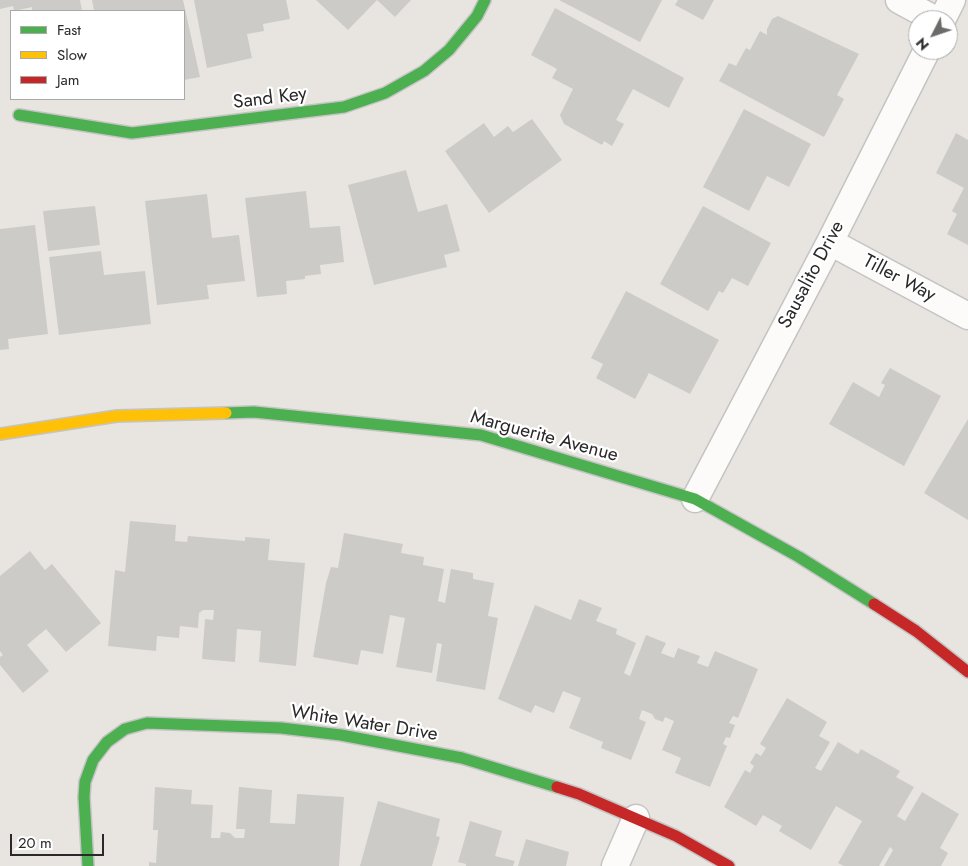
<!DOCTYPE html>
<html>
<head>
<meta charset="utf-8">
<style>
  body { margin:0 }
  #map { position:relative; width:968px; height:866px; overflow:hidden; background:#e8e5e0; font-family:Jost,sans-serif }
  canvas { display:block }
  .legend { position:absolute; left:10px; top:10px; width:175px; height:90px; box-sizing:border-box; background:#fff; border:1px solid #a9a9a9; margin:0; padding:6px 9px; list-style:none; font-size:15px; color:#292929 }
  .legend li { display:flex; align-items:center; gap:10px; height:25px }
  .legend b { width:25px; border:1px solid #a9a9a9 }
  .north { position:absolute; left:908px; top:10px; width:50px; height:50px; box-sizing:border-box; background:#fff; border:1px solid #a9a9a9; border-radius:50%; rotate:229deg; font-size:14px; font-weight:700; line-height:20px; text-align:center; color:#292929 }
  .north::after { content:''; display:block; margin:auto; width:18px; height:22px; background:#6c6b69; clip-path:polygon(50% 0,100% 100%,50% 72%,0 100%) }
  .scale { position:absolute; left:10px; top:834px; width:94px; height:22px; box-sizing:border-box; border:2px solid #292929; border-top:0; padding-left:6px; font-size:15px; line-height:18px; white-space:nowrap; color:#292929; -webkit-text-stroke:4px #fff; paint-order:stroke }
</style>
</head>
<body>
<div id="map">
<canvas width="968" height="866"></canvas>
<ul class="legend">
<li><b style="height:6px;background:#4caf50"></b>Fast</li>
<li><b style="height:6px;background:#ffc107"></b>Slow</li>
<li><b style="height:6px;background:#c62828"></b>Jam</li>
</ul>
<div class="north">N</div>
<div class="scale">20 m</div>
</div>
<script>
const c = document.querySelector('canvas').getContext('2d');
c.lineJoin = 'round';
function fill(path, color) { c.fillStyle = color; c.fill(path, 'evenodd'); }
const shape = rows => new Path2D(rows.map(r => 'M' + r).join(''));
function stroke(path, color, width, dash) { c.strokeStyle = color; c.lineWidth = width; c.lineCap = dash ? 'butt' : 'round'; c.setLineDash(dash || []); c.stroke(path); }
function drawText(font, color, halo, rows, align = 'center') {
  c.font = font + ' Jost,sans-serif'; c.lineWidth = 4.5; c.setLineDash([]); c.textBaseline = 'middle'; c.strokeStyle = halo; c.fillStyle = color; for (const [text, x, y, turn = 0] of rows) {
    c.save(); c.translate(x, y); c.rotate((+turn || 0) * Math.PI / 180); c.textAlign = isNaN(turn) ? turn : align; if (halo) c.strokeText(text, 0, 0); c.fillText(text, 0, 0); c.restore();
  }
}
fill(shape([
  [0,0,80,0,82,11,32,11,32,7,14,11,13,6,0,9],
  [92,0,183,0,200,77,184,80,184,11,94,11],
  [194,0,286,0,290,19,263,24,264,31,247,34,252,58,207,68],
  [316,0,377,0,348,30],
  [377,0,411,0,395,17],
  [559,0,662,0,640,42],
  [678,0,714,0,703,20,675,5],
  [555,8,684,78,669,108,633,89,616,120,624,124,612,146,604,141,602,145,564,124,560,115,573,89,552,78,557,69,531,55],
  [778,16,859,54,837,95,844,99,824,137,719,81,729,63,736,66,746,48,750,50,760,31,767,35,767,29,772,19],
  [744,109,811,144,789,187,767,176,749,211,703,187],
  [532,119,562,160,489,213,445,151,484,123,494,137,508,126,513,132],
  [956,133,968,140,968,245,947,234,957,214,952,211,964,188,936,173],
  [406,170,418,212,447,204,460,251,444,255,447,267,374,285,348,185],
  [306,191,310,228,340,226,344,262,320,265,321,274,305,276,305,279,286,281,287,294,257,297,245,198],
  [207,194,212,238,239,235,245,281,207,285,209,299,157,305,145,201],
  [95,206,100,245,48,251,43,211],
  [703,206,771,243,748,286,732,278,723,293,719,291,708,311,660,284],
  [35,225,48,334,8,339,9,349,0,350,0,229],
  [101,251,104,275,145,271,151,324,59,335,49,257],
  [626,291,719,340,690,394,649,373,635,399,596,378,603,364,591,358],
  [890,368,941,396,904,466,829,424,853,382,879,397,885,385,881,383],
  [968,419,968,520,924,493],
  [130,521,176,525,175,541,187,542,188,536,245,541,245,537,270,539,268,560,305,563,296,666,259,662,261,631,237,629,235,662,202,659,205,619,213,620,214,610,203,610,199,613,198,628,180,626,179,638,157,636,156,651,108,646,115,570,125,572],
  [344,533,403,544,401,553,424,557,423,565,444,569,438,601,445,603,451,569,473,573,473,579,494,583,488,616,498,618,485,690,436,681,442,644,437,643,432,673,396,667,405,618,390,615,383,654,361,650,358,665,313,657,326,583,331,567,338,568],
  [30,551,45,570,52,564,101,623,66,652,46,629,27,645,49,671,23,693,0,665,0,657,3,655,0,651,0,576],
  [579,599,602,608,596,621,617,629,616,634,636,643,624,673,630,676,646,635,666,643,661,653,674,658,678,648,700,656,697,663,708,667,715,651,758,669,738,718,733,716,729,723,735,725,730,738,726,737,723,744,727,746,710,787,675,773,681,758,662,750,674,721,665,717,663,722,655,719,652,714,642,710,639,719,646,722,631,760,601,748,603,742,569,728,581,698,563,691,554,713,535,705,531,713,498,699,535,605,571,620],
  [787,698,827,722,819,736,830,742,815,768,821,771,838,742,858,754,861,749,900,771,896,777,914,787,897,816,905,821,922,792,959,814,940,848,948,853,941,866,884,866,893,850,890,847,879,866,844,866,838,863,862,821,836,806,811,850,779,831,782,826,763,815,756,826,724,807,745,770,750,773,754,766,750,763,756,753,761,756,766,748,760,744],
  [155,787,192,790,191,804,213,805,211,838,220,838,221,832,230,833,235,838,244,838,245,829,236,829,239,787,272,790,270,823,295,824,297,794,344,797,339,866,149,866,149,862,156,863,158,830,153,830],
  [378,801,440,819,436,836,440,837,432,866,360,866],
  [470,821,502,831,495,856,515,861,513,866,466,866,466,864,458,862],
  [526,839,569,852,566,866,518,866]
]), '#cdcbc7');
const street = shape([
  [899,0,936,20],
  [942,20,952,0],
  [830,242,968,316],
  [695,499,830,242,927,50],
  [615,866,636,818]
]);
const fast = shape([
  [19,115,132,133,344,107,385,93,424,71,449,50,477,16,485,0],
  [226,413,254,412,481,435,695,499,799,557,874,604],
  [88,866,84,797,85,782,93,760,107,742,125,729,147,723,281,728,341,735,462,758,557,787]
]);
const slow = shape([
  [0,434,117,416,226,413]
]);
const jam = shape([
  [874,604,916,631,968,672],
  [557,787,579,794,676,836,729,866]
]);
stroke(street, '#c5c4c5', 29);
stroke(fast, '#c5c4c5', 14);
stroke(slow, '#c5c4c5', 14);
stroke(jam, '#c5c4c5', 14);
stroke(street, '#fcfbfa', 26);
stroke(fast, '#4caf50', 11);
stroke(slow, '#ffc107', 11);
stroke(jam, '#c62828', 11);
drawText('19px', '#292929', '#fff', [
  ["Sand Key",270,99,-7],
  ["Sausalito Drive",812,275,-62],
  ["Tiller Way",899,279,28],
  ["Marguerite Avenue",544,437,15],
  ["White Water Drive",364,724,9]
]);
</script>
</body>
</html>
